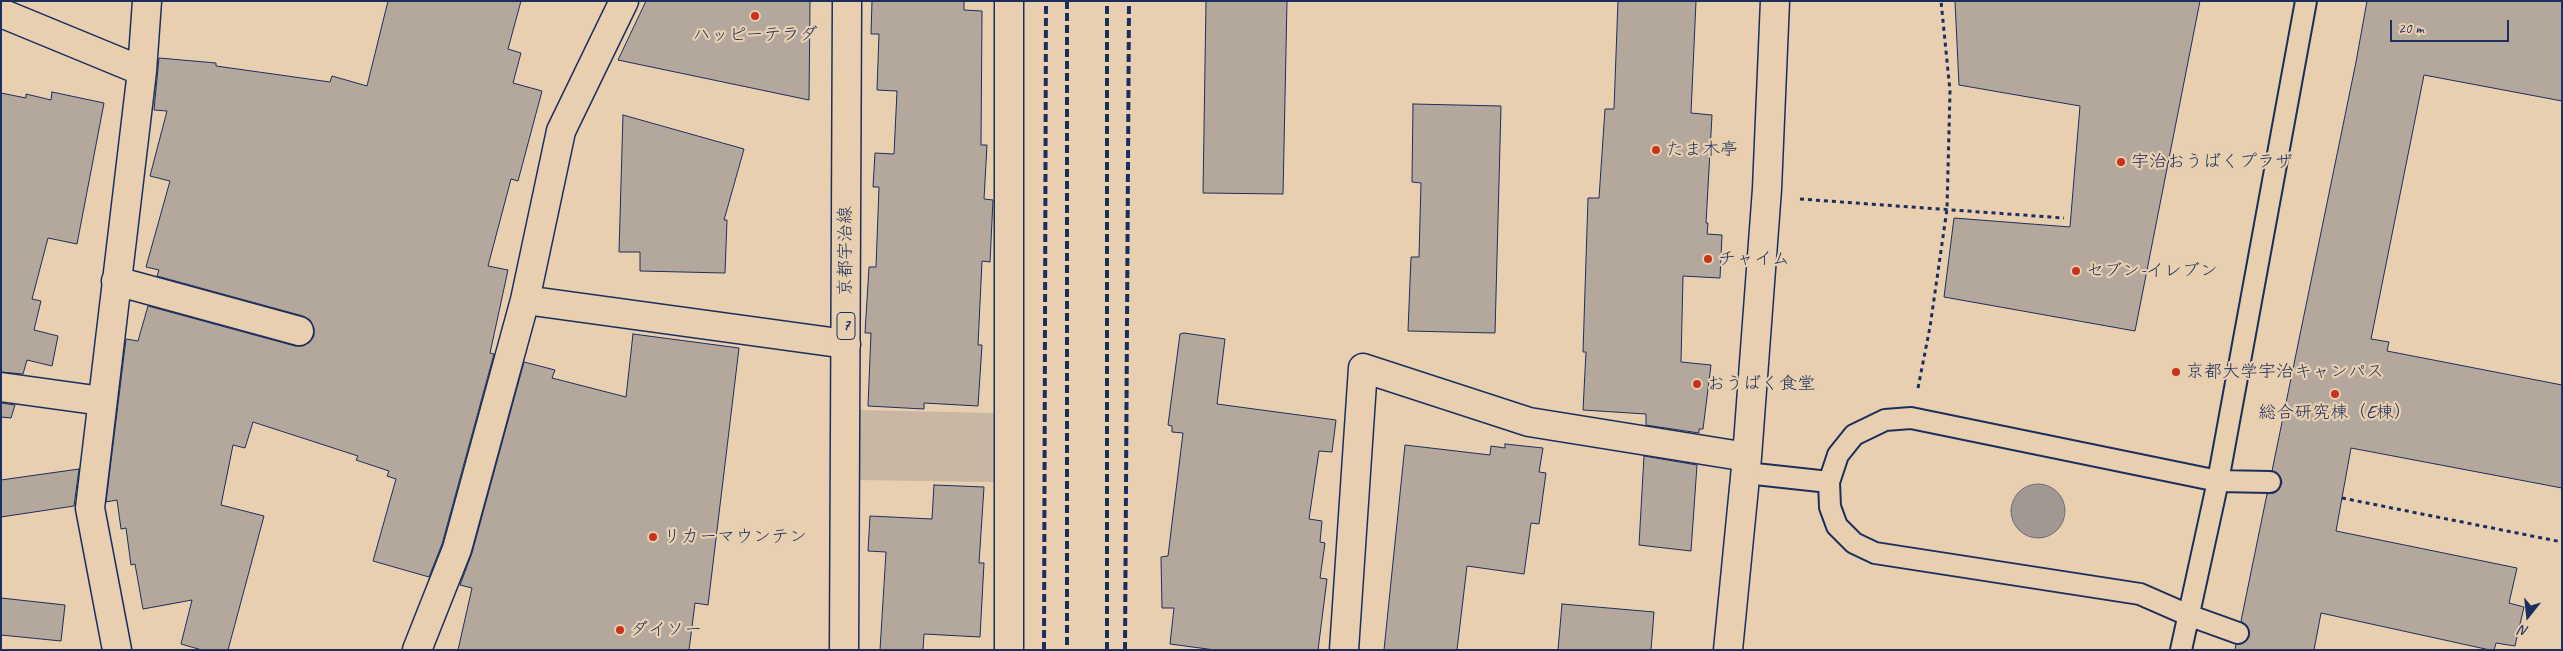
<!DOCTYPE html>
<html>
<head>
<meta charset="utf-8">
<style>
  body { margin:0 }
  #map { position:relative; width:2563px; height:651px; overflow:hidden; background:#e7cfaf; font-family:Caveat,sans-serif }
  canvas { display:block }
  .frame { position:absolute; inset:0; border:2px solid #1b2f5e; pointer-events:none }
  .north { position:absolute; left:2503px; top:591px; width:50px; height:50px; -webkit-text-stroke:4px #e7cfaf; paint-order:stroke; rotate:196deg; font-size:14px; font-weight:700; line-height:20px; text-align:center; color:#1b2f5e }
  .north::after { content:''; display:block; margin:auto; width:18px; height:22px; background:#1b2f5e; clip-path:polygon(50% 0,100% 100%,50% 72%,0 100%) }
  .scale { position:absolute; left:2390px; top:20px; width:119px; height:22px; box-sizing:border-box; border:2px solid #1b2f5e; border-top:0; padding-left:6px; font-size:15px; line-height:18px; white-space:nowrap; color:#1b2f5e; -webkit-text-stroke:4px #e7cfaf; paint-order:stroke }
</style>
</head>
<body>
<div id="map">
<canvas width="2563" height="651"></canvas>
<div class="frame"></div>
<div class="north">N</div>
<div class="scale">20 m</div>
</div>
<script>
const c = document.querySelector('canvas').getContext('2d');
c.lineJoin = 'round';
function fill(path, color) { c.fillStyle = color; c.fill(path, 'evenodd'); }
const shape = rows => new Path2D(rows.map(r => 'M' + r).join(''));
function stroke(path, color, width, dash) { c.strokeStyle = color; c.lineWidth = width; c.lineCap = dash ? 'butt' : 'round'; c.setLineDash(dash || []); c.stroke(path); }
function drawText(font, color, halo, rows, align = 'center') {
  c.font = font + ' Caveat,"Klee One",sans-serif'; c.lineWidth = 4.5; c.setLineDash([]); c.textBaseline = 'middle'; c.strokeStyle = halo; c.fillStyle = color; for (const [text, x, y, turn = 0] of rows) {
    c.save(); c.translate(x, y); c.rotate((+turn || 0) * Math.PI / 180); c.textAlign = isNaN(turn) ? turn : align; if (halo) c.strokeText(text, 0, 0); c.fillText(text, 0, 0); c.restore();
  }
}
fill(shape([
  [856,410,995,413,994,482,855,480]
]), '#cab7a3');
const water = shape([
  '2011 511a27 27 0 1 1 54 0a27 27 0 1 1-54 0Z'
]);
fill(water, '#a19894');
stroke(water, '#6b6e7e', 1);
const building = shape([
  [388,1,521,1,508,49,521,53,513,83,542,91,518,181,511,179,488,266,508,270,490,353,494,354,442,544,429,577,373,561,396,479,387,476,389,471,356,460,358,456,253,422,245,448,233,445,221,505,264,516,228,650,202,650,181,644,192,600,143,609,135,564,131,565,126,528,121,529,117,500,106,502,126,339,138,341,148,306,295,346,303,346,310,342,314,336,314,328,310,320,303,316,157,276,159,270,146,267,170,181,150,176,167,111,154,110,159,58,216,63,216,66,330,82,332,76,367,86,388,1],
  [646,1,810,1,809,100,618,60,646,1],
  [872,1,964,1,964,10,982,11,981,145,987,145,984,199,993,200,990,262,982,261,978,345,982,345,978,406,924,403,924,409,868,406,871,333,865,333,869,267,876,267,879,187,873,187,875,153,894,154,897,91,877,90,879,34,871,34,872,1],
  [1206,1,1287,1,1283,194,1203,193,1206,1],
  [1618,1,1696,1,1691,113,1712,115,1706,223,1708,223,1707,234,1722,235,1720,278,1683,276,1681,362,1711,365,1703,429,1699,429,1699,433,1646,425,1646,414,1583,410,1586,352,1583,352,1588,198,1599,198,1605,109,1614,109,1618,1],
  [1955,1,2200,1,2135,331,1944,297,1954,218,2070,227,2080,106,1959,85,1955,1],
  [2367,1,2562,1,2562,101,2424,75,2371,339,2389,342,2387,351,2562,385,2562,488,2351,448,2336,531,2517,568,2509,603,2524,607,2515,646,2496,643,2494,650,2490,650,2321,613,2314,650,2235,650,2236,644,2245,642,2249,637,2247,626,2241,621,2267,494,2276,492,2282,483,2280,476,2272,471,2356,62,2367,1],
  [52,92,104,103,77,244,48,238,32,299,41,301,34,330,58,336,52,366,27,360,23,374,1,372,1,93,26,98,26,94,51,100,52,92],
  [1413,104,1501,106,1495,333,1408,331,1411,257,1419,257,1421,183,1412,182,1413,104],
  [623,115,744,149,724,220,727,220,725,273,640,271,640,252,619,252,623,115],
  [1184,333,1225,339,1217,404,1336,420,1332,452,1319,451,1309,519,1322,521,1320,542,1325,543,1320,578,1327,579,1318,650,1215,650,1170,644,1174,608,1162,608,1161,557,1168,556,1183,433,1172,432,1172,426,1168,425,1180,334,1184,333],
  [633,334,739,348,708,605,695,603,689,650,458,650,472,588,460,585,472,553,524,362,555,370,552,378,626,397,633,334],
  [1,403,15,405,11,418,1,417,1,403],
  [1505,444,1543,448,1539,472,1546,473,1539,524,1531,523,1524,574,1467,566,1457,650,1384,650,1405,445,1490,455,1491,446,1505,448,1505,444],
  [1644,456,1697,465,1691,551,1639,545,1644,456],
  [79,469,74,506,1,517,1,480,79,469],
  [934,485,984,487,979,563,984,563,980,637,924,634,923,650,880,650,886,552,868,551,870,516,932,519,934,485],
  [1,598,65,605,61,641,1,635,1,598],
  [1562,604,1654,612,1651,650,1558,650,1562,604]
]);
fill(building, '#b4a79b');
stroke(building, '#1b2f5e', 1);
const service = shape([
  [1746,473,1829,482],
  [2238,633,2188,615,2140,594,1875,553,1854,543,1837,526,1830,507,1829,482,1838,455,1854,435,1885,420,1911,418,2218,481,2270,482],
  [2181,650,2218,481,2306,1]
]);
const minor = shape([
  [1009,1,1009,650],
  [1,13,142,71],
  [116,281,299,331],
  [525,300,561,131,624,1],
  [1,387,102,401],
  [117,650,90,508,142,71,147,1],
  [417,650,457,549,525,300,846,344],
  [1344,650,1363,368,1529,422,1747,457],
  [1728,650,1747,457,1767,189,1775,1]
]);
const primary = shape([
  [844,650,847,1]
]);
stroke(service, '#1b2f5e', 24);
stroke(minor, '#1b2f5e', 31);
stroke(primary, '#1b2f5e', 31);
stroke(shape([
  [1800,199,2064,218],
  [1918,388,1930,327,1947,209,1950,91,1941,1],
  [2342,498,2562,542]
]), '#1b2f5e', 3, [4, 4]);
stroke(service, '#e7cfaf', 20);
stroke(minor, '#e7cfaf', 28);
stroke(primary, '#e7cfaf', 28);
stroke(shape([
  [1067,1,1067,650],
  [1044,650,1046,1],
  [1107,650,1107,1],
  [1125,650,1129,1]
]), '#1b2f5e', 4, [8, 4]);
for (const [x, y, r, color] of [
  [755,16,5,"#c8321e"],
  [1656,150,5,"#c8321e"],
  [2121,162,5,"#c8321e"],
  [1708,259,5,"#c8321e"],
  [2076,271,5,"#c8321e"],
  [2176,372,5,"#c8321e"],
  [1697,384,5,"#c8321e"],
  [2335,394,5,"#c8321e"],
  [653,537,5,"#c8321e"],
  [620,630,5,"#c8321e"]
]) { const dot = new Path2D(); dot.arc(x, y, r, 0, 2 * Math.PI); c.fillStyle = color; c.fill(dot); stroke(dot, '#e7cfaf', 2); }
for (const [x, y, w] of [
  [846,326,18]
]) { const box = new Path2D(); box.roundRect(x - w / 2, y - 13.5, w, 27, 4); c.fillStyle = '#e7cfaf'; c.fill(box); stroke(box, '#1b2f5e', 1); }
drawText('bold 16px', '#1b2f5e', null, [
  ["7",846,326]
]);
drawText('18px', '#1b2f5e', '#e7cfaf', [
  ["ハッピーテラダ",755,35,"center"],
  ["たま木亭",1666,150],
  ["宇治おうばくプラザ",2131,162],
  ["チャイム",1718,259],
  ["セブン-イレブン",2086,271],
  ["京都大学宇治キャンパス",2186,372],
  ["おうばく食堂",1707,384],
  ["総合研究棟（E棟）",2335,413,"center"],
  ["リカーマウンテン",663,537],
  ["ダイソー",630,630]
], 'left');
drawText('18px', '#1b2f5e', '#e7cfaf', [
  ["京都宇治線",846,251,-90]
]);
</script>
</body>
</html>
